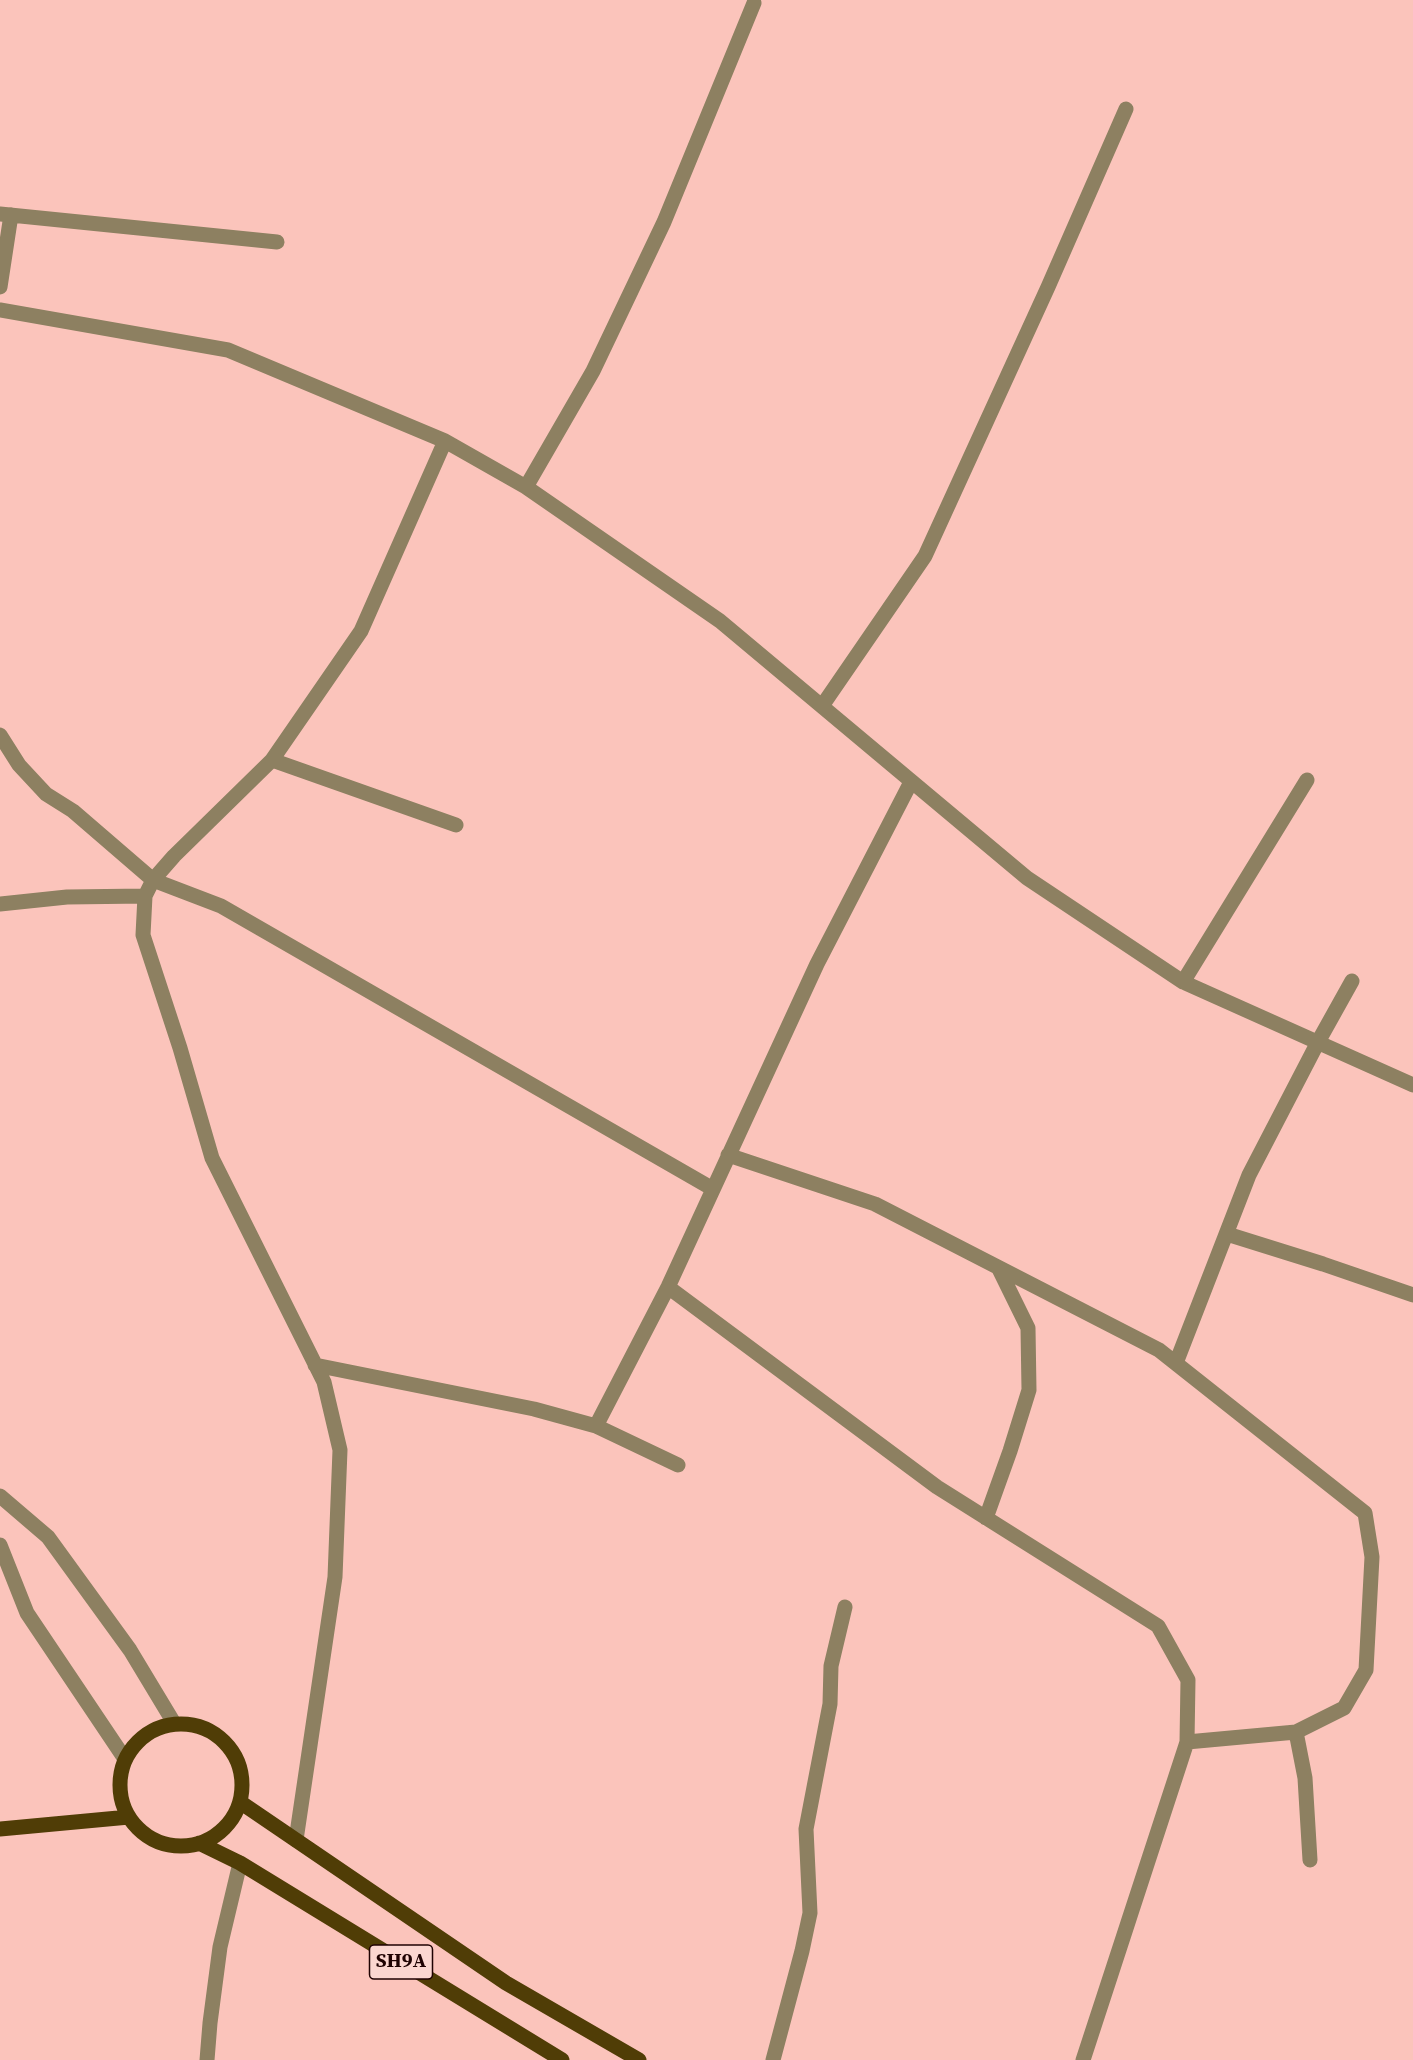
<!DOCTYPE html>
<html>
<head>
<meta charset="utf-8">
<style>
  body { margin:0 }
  canvas { display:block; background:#fbc4bb }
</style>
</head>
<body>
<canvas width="1413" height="2060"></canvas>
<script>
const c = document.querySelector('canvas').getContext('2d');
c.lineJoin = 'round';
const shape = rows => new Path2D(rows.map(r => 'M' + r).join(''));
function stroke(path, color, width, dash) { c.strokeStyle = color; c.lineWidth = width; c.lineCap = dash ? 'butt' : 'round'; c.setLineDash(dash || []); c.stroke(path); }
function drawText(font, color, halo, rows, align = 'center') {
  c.font = font + ' "Source Serif 4",serif'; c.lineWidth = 4.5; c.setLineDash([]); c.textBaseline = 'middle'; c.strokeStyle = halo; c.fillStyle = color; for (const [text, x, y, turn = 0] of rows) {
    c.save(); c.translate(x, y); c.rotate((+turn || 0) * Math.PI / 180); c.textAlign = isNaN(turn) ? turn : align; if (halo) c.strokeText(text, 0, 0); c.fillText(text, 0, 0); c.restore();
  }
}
stroke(shape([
  [0,214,277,242],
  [0,287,11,215]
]), '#8d8061', 15);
stroke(shape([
  [0,310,228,350,445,441,526,487,720,621,1027,878,1183,982,1413,1085],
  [526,487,593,371,664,222,754,3],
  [822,706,925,556,1048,287,1126,109],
  [0,735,19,765,46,794,73,811,153,880,221,906,713,1189],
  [272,760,456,825],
  [0,904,67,897,145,896],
  [1183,982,1307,780],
  [728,1155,875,1204,1159,1350,1365,1513,1372,1557,1366,1670,1344,1708,1296,1732,1187,1742],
  [1227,1234,1323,1264,1413,1295],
  [668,1287,937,1487,1158,1626,1188,1680,1187,1742,1083,2060],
  [1176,1363,1249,1175,1318,1042,1352,981],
  [315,1365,534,1409,596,1426,678,1465],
  [596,1426,668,1287,817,964,911,782],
  [986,1518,1010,1451,1029,1390,1028,1328,998,1267],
  [1296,1732,1305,1778,1310,1860],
  [296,1840,335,1577,340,1450,324,1382,212,1158,180,1048,143,935,145,896,153,880,174,856,272,760,361,631,445,441],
  [207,2060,210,2023,220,1947,240,1863],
  [773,2060,802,1951,810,1913,806,1829,830,1704,831,1666,845,1607]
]), '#8d8061', 15);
stroke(shape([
  [0,1496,48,1537,130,1650,174,1723],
  [0,1545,27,1613,125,1759]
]), '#8d8061', 15);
stroke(shape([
  '120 1785a61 61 0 1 1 122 0a61 61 0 1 1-122 0Z',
  [240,1802,506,1983,639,2060],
  [0,1829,129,1817],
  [199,1843,240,1863,562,2060]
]), '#503d06', 15);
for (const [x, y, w] of [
  [401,1962,63]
]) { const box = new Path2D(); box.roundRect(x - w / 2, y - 17, w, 34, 4.5); c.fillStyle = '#fbd6d0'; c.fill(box); stroke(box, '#1f0202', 1.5); }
drawText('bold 20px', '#1f0202', null, [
  ["SH9A",401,1962]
]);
</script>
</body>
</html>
